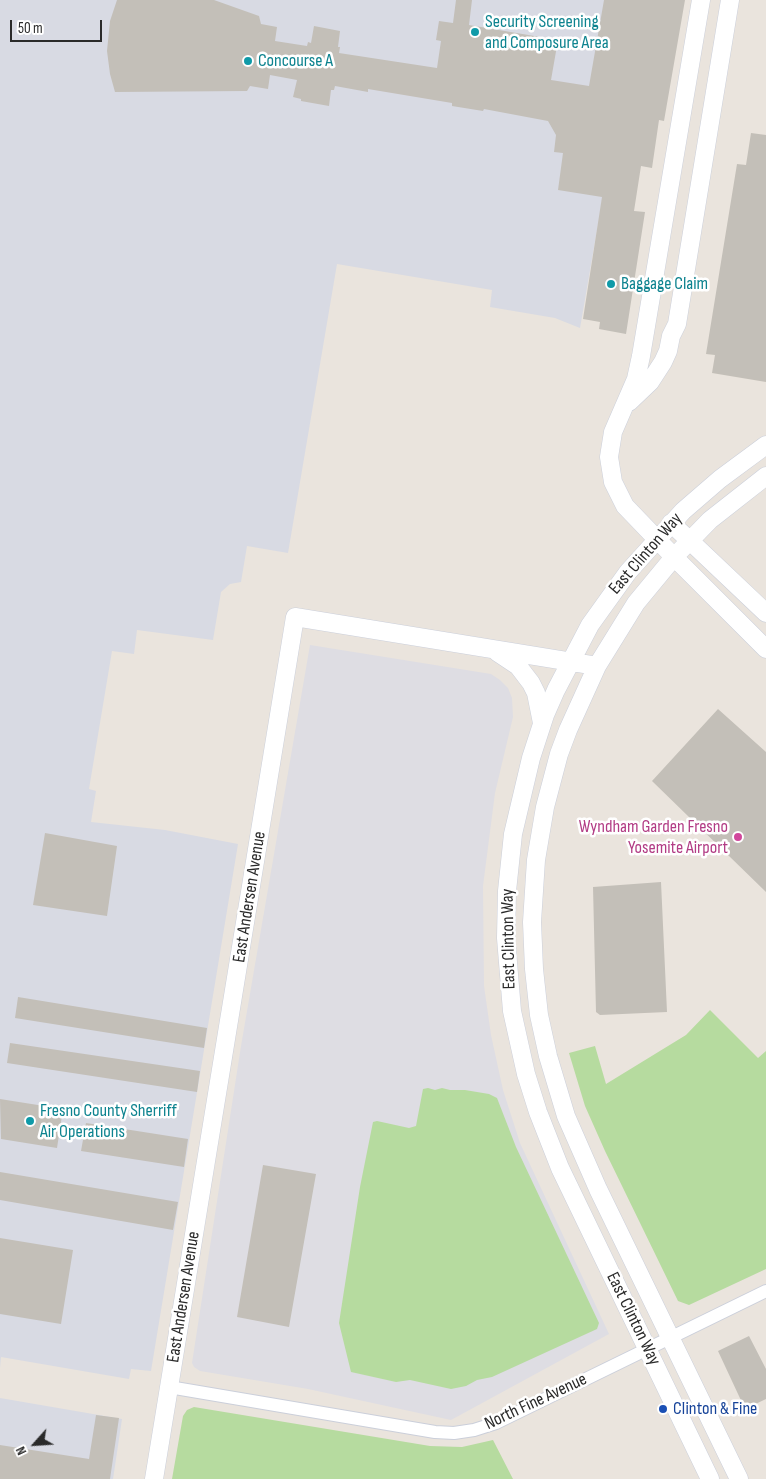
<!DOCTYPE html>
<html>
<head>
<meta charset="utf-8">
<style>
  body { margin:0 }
  #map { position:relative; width:766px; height:1479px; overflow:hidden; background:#eae4dd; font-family:"Sofia Sans Condensed",sans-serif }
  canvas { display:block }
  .north { position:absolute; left:10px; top:1419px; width:50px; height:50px; -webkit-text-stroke:4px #fff; paint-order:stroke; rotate:244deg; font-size:14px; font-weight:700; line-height:20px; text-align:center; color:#2a2a2a }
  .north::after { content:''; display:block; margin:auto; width:18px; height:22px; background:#2a2a2a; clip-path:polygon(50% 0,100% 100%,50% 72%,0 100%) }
  .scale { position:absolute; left:10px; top:20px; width:92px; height:22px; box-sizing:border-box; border:2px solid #2a2a2a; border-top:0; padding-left:6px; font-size:15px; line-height:18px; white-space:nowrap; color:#2a2a2a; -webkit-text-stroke:4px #fff; paint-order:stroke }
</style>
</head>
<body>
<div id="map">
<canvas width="766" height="1479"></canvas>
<div class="north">N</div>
<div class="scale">50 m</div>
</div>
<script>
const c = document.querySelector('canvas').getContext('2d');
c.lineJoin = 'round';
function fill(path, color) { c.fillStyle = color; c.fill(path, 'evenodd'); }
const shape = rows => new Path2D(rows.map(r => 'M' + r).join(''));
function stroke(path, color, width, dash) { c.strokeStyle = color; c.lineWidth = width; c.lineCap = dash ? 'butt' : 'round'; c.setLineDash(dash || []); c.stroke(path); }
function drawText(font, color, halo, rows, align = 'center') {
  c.font = font + ' "Sofia Sans Condensed",sans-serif'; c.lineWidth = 5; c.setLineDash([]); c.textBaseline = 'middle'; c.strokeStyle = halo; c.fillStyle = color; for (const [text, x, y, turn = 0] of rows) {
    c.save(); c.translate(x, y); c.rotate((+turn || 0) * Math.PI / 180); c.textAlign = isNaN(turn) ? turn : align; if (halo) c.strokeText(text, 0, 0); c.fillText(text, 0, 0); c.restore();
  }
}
fill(shape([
  [310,645,491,674,500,680,508,688,512,698,513,717,495,793,483,886,484,986,491,1035,503,1090,520,1143,609,1334,451,1420,308,1389,200,1371,194,1367,192,1363,241,1046]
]), '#dedde3');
fill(shape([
  [0,0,637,0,580,328,555,318,490,307,492,290,337,264,288,553,247,546,241,582,230,584,221,592,213,640,137,630,134,654,112,651,89,789,96,791,91,822,165,830,238,844,151,1371,131,1369,129,1379,1,1357,0,1368],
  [0,1398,122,1419,113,1479,0,1479]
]), '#d8dae3');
fill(shape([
  [710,1010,758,1058,766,1051,766,1269,689,1305,678,1301,605,1151,585,1106,569,1053,595,1046,606,1084,686,1035],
  [428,1088,435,1090,442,1088,450,1090,465,1090,489,1094,497,1098,516,1147,599,1323,597,1329,492,1377,477,1380,466,1386,451,1389,410,1380,396,1382,351,1372,339,1323,360,1187,373,1122,377,1121,409,1128,416,1126,423,1089],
  [194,1407,430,1446,462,1447,493,1440,513,1479,172,1479,183,1416,187,1410]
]), '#b6db9f');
fill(shape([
  [117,0,214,0,259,16,261,24,277,27,275,41,307,46,308,42,311,43,314,26,340,31,338,47,340,47,339,53,437,68,441,41,436,40,439,21,453,23,456,0,472,0,469,25,558,40,551,80,589,86,604,0,685,0,664,121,659,120,652,168,641,166,634,211,645,212,626,334,599,329,600,322,583,319,602,197,558,190,563,153,554,152,556,135,548,121,484,109,483,111,452,106,452,103,368,89,368,92,335,86,334,90,331,90,329,106,301,101,301,99,293,97,297,80,270,75,268,89,250,86,247,91,115,92,110,74,107,51,110,21],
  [751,133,766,135,766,382,712,373,715,355,706,354,737,164,746,165],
  [718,709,766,752,766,892,652,781],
  [45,833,117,846,107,916,33,905],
  [661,882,667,1012,600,1015,596,1012,593,887],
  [18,997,207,1028,204,1048,15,1018],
  [10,1043,200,1071,197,1092,7,1063],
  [0,1099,63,1109,57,1148,1,1139],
  [86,1123,188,1139,184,1167,81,1151],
  [263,1165,316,1174,289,1327,237,1317],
  [0,1172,178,1202,173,1230,0,1200],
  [0,1238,73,1250,61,1324,0,1314],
  [749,1336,766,1369,766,1399,745,1409,718,1351],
  [96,1415,119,1418,110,1479,0,1479,0,1445,89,1459]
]), '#c3bfb8');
const street = shape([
  [169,1387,435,1432,454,1433,474,1430,496,1423,766,1291]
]);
const secondary = shape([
  [701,0,641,356,636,379,613,432,609,457,613,482,625,506,674,557,766,649],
  [629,402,650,382,663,362,668,351,671,336,677,324,730,0],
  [671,523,766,613],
  [497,652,518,666,531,683,536,693,542,723],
  [154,1479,295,617,597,666],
  [710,1479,560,1168,538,1112,526,1074,512,1011,506,938,507,891,513,834,531,758,545,715,556,690,590,625,628,572,683,511,720,479,766,445],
  [739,1479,598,1189,566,1116,548,1056,539,1015,534,969,532,922,536,860,545,807,559,754,568,730,597,666,636,603,674,557,710,520,766,476]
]);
stroke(street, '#cbcfda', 14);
stroke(secondary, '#cbcfda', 19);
stroke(street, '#fff', 12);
stroke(secondary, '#fff', 18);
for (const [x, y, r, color] of [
  [475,32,5,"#0f9aa8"],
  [248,61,5,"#0f9aa8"],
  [611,284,5,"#0f9aa8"],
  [738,837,5,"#d1479c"],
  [30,1121,5,"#0f9aa8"],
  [663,1409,5,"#1a4fb4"]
]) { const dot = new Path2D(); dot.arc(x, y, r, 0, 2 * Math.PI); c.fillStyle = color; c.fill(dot); stroke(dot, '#fff', 2); }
drawText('18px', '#0d838f', '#fff', [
  ["Security Screening",485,22],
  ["and Composure Area",485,43],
  ["Concourse A",258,61],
  ["Baggage Claim",621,284],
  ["Fresno County Sherriff",40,1111],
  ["Air Operations",40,1132]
], 'left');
drawText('18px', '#2a2a2a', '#fff', [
  ["East Clinton Way",646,554,-49],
  ["East Andersen Avenue",250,897,-81],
  ["East Clinton Way",509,939,-91],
  ["East Andersen Avenue",184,1297,-81],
  ["East Clinton Way",633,1319,64],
  ["North Fine Avenue",536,1402,-25]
]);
drawText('18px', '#b23c85', '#fff', [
  ["Wyndham Garden Fresno",728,827],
  ["Yosemite Airport",728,848]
], 'right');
drawText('18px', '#164399', '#fff', [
  ["Clinton & Fine",673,1409]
], 'left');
</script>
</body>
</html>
